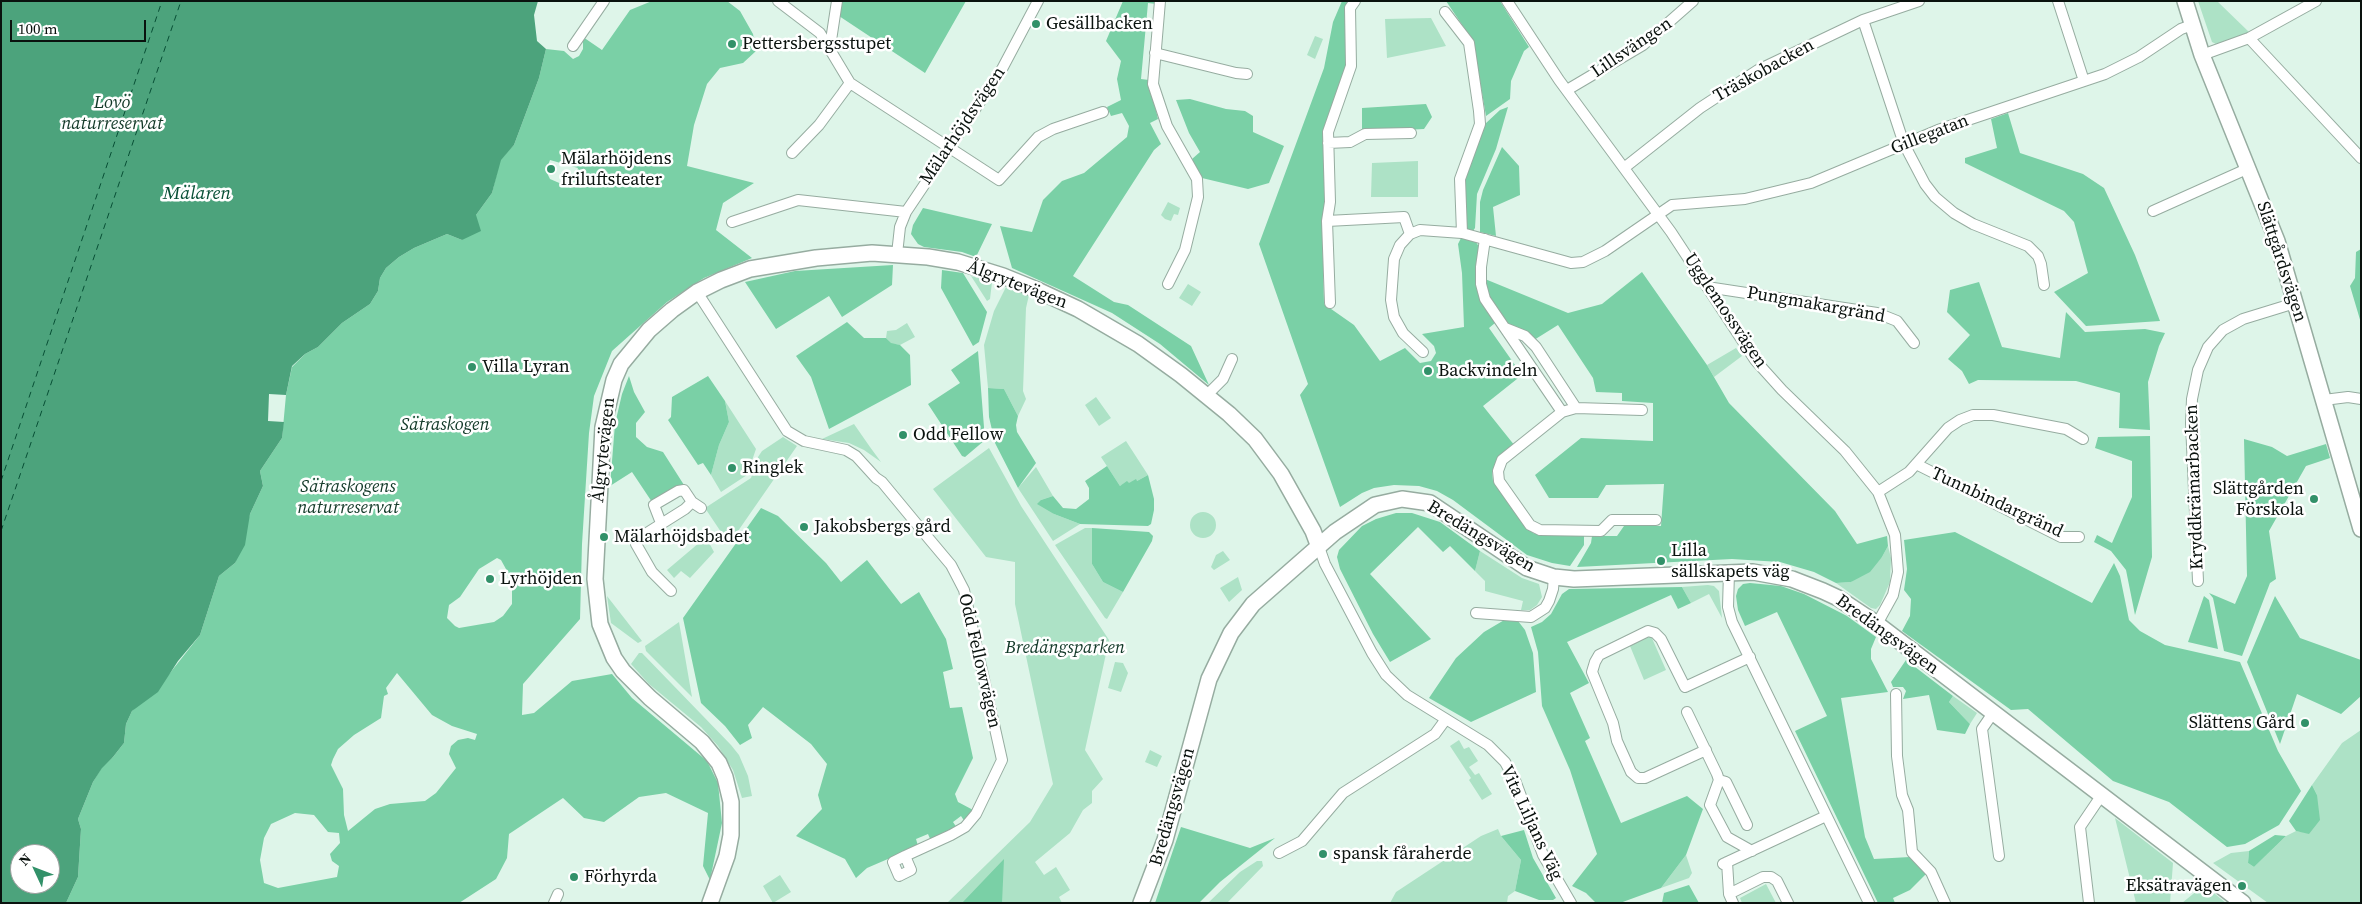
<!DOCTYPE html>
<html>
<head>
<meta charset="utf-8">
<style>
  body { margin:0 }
  #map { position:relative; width:2362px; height:904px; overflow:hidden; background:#def5e9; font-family:"Source Serif 4",serif }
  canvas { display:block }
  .frame { position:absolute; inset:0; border:2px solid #0a120e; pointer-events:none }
  .north { position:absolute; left:10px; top:844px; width:50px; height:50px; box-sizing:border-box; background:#fff; border:1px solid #9da09f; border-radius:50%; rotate:313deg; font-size:14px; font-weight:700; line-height:20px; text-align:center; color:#0a120e }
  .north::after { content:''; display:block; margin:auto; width:18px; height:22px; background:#329169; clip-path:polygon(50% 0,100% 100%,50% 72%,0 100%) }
  .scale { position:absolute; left:10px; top:20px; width:136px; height:22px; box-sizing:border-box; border:2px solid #0a120e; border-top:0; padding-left:6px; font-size:15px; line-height:18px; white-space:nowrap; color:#0a120e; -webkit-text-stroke:4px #fff; paint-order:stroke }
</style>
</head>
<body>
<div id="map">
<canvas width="2362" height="904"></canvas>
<div class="frame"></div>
<div class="north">N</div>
<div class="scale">100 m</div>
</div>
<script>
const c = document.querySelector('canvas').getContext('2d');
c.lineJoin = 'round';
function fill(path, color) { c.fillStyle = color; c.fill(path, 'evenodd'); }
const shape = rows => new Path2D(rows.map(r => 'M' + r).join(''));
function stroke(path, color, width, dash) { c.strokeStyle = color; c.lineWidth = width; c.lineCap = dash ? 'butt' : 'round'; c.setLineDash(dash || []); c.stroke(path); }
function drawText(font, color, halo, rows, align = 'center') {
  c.font = font + ' "Source Serif 4",serif'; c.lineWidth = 5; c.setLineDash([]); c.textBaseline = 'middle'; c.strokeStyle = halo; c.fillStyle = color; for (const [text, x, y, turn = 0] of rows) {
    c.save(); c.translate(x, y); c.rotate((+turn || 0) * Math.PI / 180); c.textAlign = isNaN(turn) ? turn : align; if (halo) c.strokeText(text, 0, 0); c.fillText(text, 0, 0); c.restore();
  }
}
fill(shape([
  [2198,1,2217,1,2250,33,2216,44,2212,42],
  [1431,18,1446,46,1387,58,1385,19],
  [1315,36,1323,39,1315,59,1307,55],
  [1418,161,1418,197,1371,197,1372,163],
  [1168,202,1180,208,1178,215,1174,214,1171,221,1165,219,1161,215],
  [971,276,992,282,990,299,987,301],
  [1188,284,1201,292,1192,306,1179,298],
  [1006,287,1029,295,1026,308,1023,391,1026,399,1018,416,1004,389,988,388,984,345,994,311],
  [907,323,915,337,900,345,891,344,886,338,887,331,896,330],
  [1736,348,1742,356,1714,377,1707,365],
  [1096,397,1111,418,1099,426,1085,405],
  [725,401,756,449,747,475,721,492,711,475,719,445,729,422],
  [854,424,870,447,881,462,864,450,849,443,822,439],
  [783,437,797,446,729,544,705,508,751,478,758,457,762,451],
  [1126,441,1148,475,1137,481,1120,486,1101,457],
  [989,448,1021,506,1109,640,1085,750,1103,779,1092,791,1092,803,1083,810,1070,833,1035,862,1044,875,1056,867,1070,890,1059,897,1062,903,947,903,1030,822,1053,784,1015,604,1015,562,986,557,933,489],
  [1036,467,1053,496,1041,500,1054,514,1080,524,1053,541,1018,488],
  '1190 525a13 13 0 1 1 26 0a13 13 0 1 1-26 0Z',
  [1085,528,1092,528,1092,564,1103,582,1123,592,1107,619,1105,618,1055,545],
  [706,537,714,552,690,578,681,571,674,578,667,570],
  [1888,546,1891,558,1890,582,1880,605,1876,609,1871,608,1836,583,1851,582,1882,557],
  [1223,551,1230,560,1214,570,1211,567,1216,555],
  [1480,551,1522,578,1539,584,1542,597,1537,605,1530,610,1521,610,1523,601,1485,591,1485,581,1475,571],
  [1238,577,1242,590,1229,602,1220,588],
  [1708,585,1714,586,1719,591,1722,618,1709,594,1691,603,1682,587],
  [607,596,642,641,638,643,611,623],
  [679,622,692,697,646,651,645,646],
  [1651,636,1666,670,1644,680,1630,646],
  [639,653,642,653,731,745,739,755,748,776,752,796,742,798,733,770,718,746,701,727,649,684,631,664],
  [1115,662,1123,663,1128,673,1121,692,1108,688],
  [1953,696,1977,713,1970,724,1949,702],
  [2361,730,2361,903,2268,903,2213,863,2231,853,2249,851,2248,863,2254,867,2286,836,2296,831,2309,833,2317,795,2312,785,2342,743],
  [1459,740,1464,749,1469,747,1478,761,1469,767,1475,775,1479,773,1492,794,1482,800,1469,780,1471,778,1450,746],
  [1150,750,1162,756,1157,767,1145,762],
  [2115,818,2173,863,2170,903,2136,903],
  [1498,829,1501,836,1521,860,1515,891,1508,896,1507,903,1390,903,1396,892,1481,836],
  [1686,855,1692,873,1689,878,1661,888],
  [1257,861,1262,861,1263,866,1227,903,1208,903,1240,872],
  [780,875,791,892,773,903,763,886],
  [1766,884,1776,903,1742,903,1740,898],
  [2204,885,2226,903,2182,903]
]), '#ade2c6');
fill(shape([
  [652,1,727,1,740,11,753,34,756,51,743,63,720,68,707,84,694,125,687,166,754,183,723,203,716,230,752,258,704,278,667,302,612,351,594,396,589,433,582,544,580,619,523,684,522,715,534,713,572,681,612,674,632,698,707,761,718,783,722,823,710,880,703,866,708,813,666,793,639,797,604,822,584,818,563,798,509,834,507,858,496,879,459,903,66,903,78,877,81,829,78,819,93,782,102,767,113,757,124,743,126,724,132,711,170,673,200,635,219,576,235,563,250,514,263,486,260,471,282,438,286,395,292,367,305,354,318,347,342,323,370,304,378,291,380,278,386,268,399,257,414,248,447,234,462,240,476,215,492,193,500,160,514,145,539,78,546,49,564,51,573,59,579,56,583,49,583,37,602,50,630,10],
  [550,160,578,168,571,188,550,179,546,171],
  [497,558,501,560,512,580,512,604,503,616,494,622,459,628,455,626,447,618,449,605,460,597,479,569],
  [397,673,432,715,452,726,477,734,475,740,468,738,458,740,451,746,449,754,456,768,436,793,425,801,390,804,375,809,348,831,344,815,343,789,331,765,333,759,338,749,354,735,381,718,384,696,388,694,386,688],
  [295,813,314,815,328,832,339,833,340,843,330,854,332,861,339,866,337,877,278,888,264,883,260,860,264,838,271,824],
  [841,1,966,1,925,73,839,16],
  [1123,1,1156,1,1156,4,1148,3,1141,79,1149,80,1158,119,1150,123,1161,144,1154,150,1073,276,1114,302,1128,305,1191,346,1209,385,1160,344,1112,313,1012,268,1000,226,1032,232,1043,200,1062,181,1084,173,1127,137,1129,126,1122,113,1111,116,1107,107,1121,100,1117,79,1121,61,1106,41],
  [1342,1,1350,1,1347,66,1325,125,1324,140,1326,199,1322,222,1324,304,1354,325,1380,361,1405,348,1420,363,1431,361,1436,353,1434,346,1422,334,1464,327,1462,273,1458,244,1461,238,1476,242,1479,247,1477,287,1495,323,1489,328,1522,375,1483,406,1515,446,1497,460,1492,472,1493,481,1525,526,1533,533,1542,536,1584,536,1584,545,1570,566,1552,563,1527,555,1453,500,1437,491,1419,486,1394,485,1374,488,1362,493,1340,507,1300,395,1308,384,1259,244,1324,68,1333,22],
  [1446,1,1500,1,1529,47,1524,51,1511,81,1510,99,1486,116,1473,41],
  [1190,99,1226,109,1245,111,1253,116,1253,132,1284,146,1269,183,1248,189,1202,178,1192,159,1200,152,1189,133,1176,100],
  [1426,104,1432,117,1424,129,1362,132,1362,108],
  [1508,107,1496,149,1477,194,1475,228,1473,231,1467,229,1464,187,1468,170,1485,124,1500,110],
  [2008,113,2020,153,2083,174,2104,188,2135,255,2160,321,2086,326,2054,292,2088,273,2074,222,2064,211,1965,163,1965,158,1997,148,1991,119],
  [1502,147,1519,166,1520,195,1493,207,1496,236,1480,232,1480,202,1483,190],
  [923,208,992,224,976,257,962,252,924,247,918,244,911,234,913,225],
  [2361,249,2361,323,2350,286,2355,278,2356,252],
  [893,265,892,285,842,317,829,296,776,329,745,282,795,271],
  [942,270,963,273,987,312,979,342,973,346,941,288],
  [1642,272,1707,365,1729,403,1835,511,1857,544,1887,536,1888,546,1882,557,1870,572,1851,582,1836,583,1814,572,1780,562,1732,559,1577,567,1591,543,1592,536,1617,536,1624,526,1661,526,1664,484,1606,485,1598,498,1549,498,1535,475,1581,438,1653,441,1653,403,1622,401,1622,393,1596,392,1593,378,1558,325,1534,340,1509,326,1486,291,1485,279,1568,313,1602,304],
  [1979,282,2002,347,2060,358,2066,312,2085,332,2145,329,2165,333,2159,346,2148,382,2150,430,2119,428,2120,393,2076,381,1978,380,1969,384,1962,371,1948,359,1970,335,1947,312,1950,290],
  [847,322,864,338,886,338,891,343,900,345,910,355,911,385,829,429,811,377,796,356],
  [978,351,985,440,965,457,962,456,928,404,960,383,951,370],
  [629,376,634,392,645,412,636,423,636,437,647,447,663,452,684,485,654,505,632,472,610,486,615,424,622,394],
  [708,376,725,401,729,422,719,445,711,475,703,463,698,465,668,420,671,417,672,397],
  [988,388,1004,389,1018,416,1016,425,1017,432,1036,463,1018,488,995,443,989,417],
  [2150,436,2152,557,2135,615,2126,570,2111,551,2094,542,2097,535,2112,543,2132,497,2132,461,2095,448,2098,437],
  [2244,439,2272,447,2287,456,2326,444,2330,458,2306,466,2269,531,2276,579,2270,583,2242,656,2224,651,2213,598,2209,593,2235,604,2247,576],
  [1107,466,1120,486,1127,481,1129,483,1136,479,1137,481,1148,475,1154,499,1154,510,1151,524,1148,526,1080,524,1054,514,1037,504,1041,500,1053,496,1063,508,1076,509,1089,499,1089,488,1085,481],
  [761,508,778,516,826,563,841,582,867,560,901,604,919,592,946,639,953,669,943,672,950,708,962,707,973,758,955,794,958,802,975,811,965,822,961,816,953,822,957,828,931,841,928,834,916,839,918,846,867,868,856,878,845,859,796,836,822,809,818,795,827,764,811,744,763,707,748,725,752,738,740,745,725,726,701,703,683,618],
  [1396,513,1412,513,1440,522,1480,551,1475,571,1450,546,1443,552,1418,527,1370,574,1431,639,1390,662,1373,634,1340,569,1337,557,1339,550,1362,526,1376,519],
  [1092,528,1149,532,1153,536,1152,541,1123,592,1103,582,1092,564],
  [1955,532,2092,603,2114,563,2120,576,2129,620,2140,631,2165,645,2240,662,2278,751,2301,791,2279,825,2245,844,2227,847,2169,802,2113,781,2028,709,2011,710,1902,631,1910,616,1911,599,1904,590,1907,569,1904,540],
  [1750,583,1781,586,1804,594,1847,616,1876,637,1871,649,1871,659,1888,692,1841,698,1865,837,1874,859,1910,857,1927,873,1910,890,1893,898,1895,903,1878,903,1795,731,1827,716,1777,612,1745,626,1738,610,1736,596,1738,589,1743,584],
  [1682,587,1691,603,1678,609,1671,595,1567,642,1589,683,1570,693,1590,738,1585,741,1621,823,1687,796,1703,809,1686,855,1661,888,1620,903,1596,903,1586,893,1572,886,1597,854,1570,770,1542,706,1538,652,1531,627,1542,622,1551,614,1562,594,1569,589],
  [2204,596,2209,600,2218,649,2188,642],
  [2275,596,2300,638,2361,660,2361,696,2341,714,2297,694,2280,744,2247,662],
  [1506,619,1518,621,1525,630,1533,653,1536,692,1471,722,1429,698,1456,658,1484,632],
  [1906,660,1953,696,1949,702,1970,724,1965,734,1937,730,1929,695,1903,699,1906,691,1903,687,1893,687,1891,682],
  [2312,785,2317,795,2320,820,2309,834,2296,831,2289,821],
  [1181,827,1250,848,1275,838,1220,882,1199,903,1155,903],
  [1524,830,1533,858,1556,898,1553,900,1539,900,1515,891,1521,860,1501,836],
  [2275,835,2286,836,2254,867,2248,863,2249,851],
  [1004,859,1002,903,962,903],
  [1689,885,1699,903,1662,903,1664,893]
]), '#7ad0a6');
fill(shape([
  [1,1,538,1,534,15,537,41,546,49,539,78,514,145,501,160,492,193,476,215,481,231,462,240,447,234,414,248,399,257,386,268,380,278,378,291,370,304,342,323,318,347,305,354,292,366,286,395,269,394,268,421,284,422,282,438,260,471,263,486,250,514,245,545,235,563,219,576,200,635,178,661,158,692,132,711,126,724,124,743,113,757,102,768,93,782,78,819,81,829,78,877,66,903,1,903],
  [20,854,50,854,50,884,20,884]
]), '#4ca37c');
stroke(shape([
  [1,481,162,1],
  [1,531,181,1]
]), '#074f35', 1, [6, 5]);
const street = shape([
  [778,1,820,33,850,83,999,180,1038,137,1053,129,1103,112],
  [1160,1,1153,84,1167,126,1197,179,1198,197,1185,250,1168,284],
  [1507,1,1559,80,1671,232,1755,360,1782,390,1845,451,1878,492,1895,535,1898,572,1893,595,1877,624],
  [2058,1,2084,81],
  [1445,12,1469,43,1479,111,1480,124,1460,179,1462,233],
  [1863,20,1904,144,1925,184,1935,197,1954,213,1973,224,2028,246,2038,256,2041,264,2044,285],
  [2249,38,2361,158],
  [573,46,604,1],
  [830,47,837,1],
  [1155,53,1236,73,1247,74],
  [2202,55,2249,38,2316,1],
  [1567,90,1643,45,1693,1],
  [1328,143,1350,142,1365,134,1411,133],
  [792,153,819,125,850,83],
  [1624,168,1700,108,1758,70,1863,20,1919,1],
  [2153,211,2249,168],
  [1327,221,1404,217,1410,234],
  [732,222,798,200,906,212],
  [1485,239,1481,267,1481,284,1485,299,1562,412],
  [897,254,900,227,906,212,1002,69,1038,1],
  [1707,287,1877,313,1897,321,1914,343],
  [697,292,787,431,804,441,846,450,856,456,876,478,882,482,930,540,951,565,964,590,1002,760,976,814,965,827,951,835,905,856,893,862,899,876,911,870,905,856],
  [1330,303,1327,221,1330,202,1328,132,1351,66,1350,8,1355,1],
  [1505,328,1525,336,1536,347,1576,408],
  [1423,352,1403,333,1394,317,1391,300,1394,259,1400,245,1410,234,1420,230,1462,233,1571,263,1583,262,1605,251,1672,205,1745,199,1811,183,1938,130,2105,74,2139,57,2181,29,2192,25],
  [1207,395,1223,379,1232,359],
  [2324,400,2348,397,2361,399],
  [1642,410,1576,408,1562,412,1502,460,1498,471,1499,481,1530,525,1540,530,1601,531,1612,520,1656,520],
  [1916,464,2061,537,2079,537],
  [1878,492,1909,472,1948,428,1960,420,1973,415,1993,415,2066,429,2083,439],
  [661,523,654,505,678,491,684,490,692,502,701,508],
  [1319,547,1325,564,1372,653,1386,675,1407,695,1488,745,1505,762,1515,780,1543,855,1571,903],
  [1729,572,1728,607,1732,622,1869,903],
  [2198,581,2191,423,2192,399,2198,370,2208,347,2223,330,2243,319,2295,303],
  [671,591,652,572,636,544,639,538,685,509,692,502],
  [1476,613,1531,617,1545,608,1549,601,1553,589,1554,577],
  [1896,694,1897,756,1902,795,1908,810,1912,852,1931,872,1945,903],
  [1687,712,1717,774,1719,780,1710,805,1727,837,1752,851],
  [1993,713,1982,729,1999,856],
  [1706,750,1645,778,1638,778,1631,772,1617,741,1613,723,1592,672,1595,662,1599,655,1648,631,1655,633,1661,639,1685,687,1750,657],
  [1719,780,1726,782,1747,825],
  [1279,853,1302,841,1343,793,1435,734,1446,719],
  [1727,862,1729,894,1733,903],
  [1723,864,1826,816],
  [1729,894,1763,877,1771,877,1777,881,1788,903],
  [554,903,558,894],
  [2089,903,2080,827,2101,796]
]);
const secondary = shape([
  [2185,1,2202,55,2277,241,2361,529],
  [710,903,727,856,731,835,731,802,725,777,719,763,702,742,650,698,623,671,614,658,600,624,595,579,603,427,614,380,621,364,649,330,672,310,697,292,721,280,750,269,816,258,872,253,928,257,958,262,1003,276,1035,289,1078,309,1138,344,1181,375,1229,414,1255,439,1281,474,1313,531,1319,547],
  [1141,903,1165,840,1209,679,1231,633,1253,604,1335,532,1375,505,1402,499,1430,503,1527,568,1554,577,1574,579,1753,572,1792,579,1823,591,1838,598,1877,624,2243,903]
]);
stroke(street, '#96aca0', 12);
stroke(secondary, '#96aca0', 18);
stroke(street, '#fff', 10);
stroke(secondary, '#fff', 15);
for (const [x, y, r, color] of [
  [1036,24,5,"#329169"],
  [732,44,5,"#329169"],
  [551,169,5,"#329169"],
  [472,367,5,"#329169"],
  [1428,371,5,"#329169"],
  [903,435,5,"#329169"],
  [732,468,5,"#329169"],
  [2314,499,5,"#329169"],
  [804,527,5,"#329169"],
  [604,537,5,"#329169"],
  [1661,561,5,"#329169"],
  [490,579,5,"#329169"],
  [2305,723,5,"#329169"],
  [1323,854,5,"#329169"],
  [574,877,5,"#329169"],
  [2242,886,5,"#329169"]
]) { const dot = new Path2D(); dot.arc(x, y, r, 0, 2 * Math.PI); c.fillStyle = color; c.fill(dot); stroke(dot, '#fff', 2); }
drawText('18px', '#0a120e', '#fff', [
  ["Gesällbacken",1046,24],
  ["Pettersbergsstupet",742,44],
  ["Mälarhöjdens",561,159],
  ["friluftsteater",561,180],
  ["Villa Lyran",482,367],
  ["Backvindeln",1438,371],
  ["Odd Fellow",913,435],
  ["Ringlek",742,468],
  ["Slättgården",2304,489,"right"],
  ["Förskola",2304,510,"right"],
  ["Jakobsbergs gård",814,527],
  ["Mälarhöjdsbadet",614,537],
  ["Lilla",1671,551],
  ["sällskapets väg",1671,572],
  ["Lyrhöjden",500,579],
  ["Slättens Gård",2295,723,"right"],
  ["spansk fåraherde",1333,854],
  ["Förhyrda",584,877],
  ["Eksätravägen",2232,886,"right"]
], 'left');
drawText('18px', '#0a120e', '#fff', [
  ["Lillsvängen",1632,48,-34],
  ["Träskobacken",1764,71,-29],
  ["Mälarhöjdsvägen",963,126,-56],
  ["Gillegatan",1930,135,-21],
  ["Slättgårdsvägen",2281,262,72],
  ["Ålgrytevägen",1017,285,21],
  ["Pungmakargränd",1816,305,10],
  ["Ugglemossvägen",1725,311,56],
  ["Ålgrytevägen",604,450,-84],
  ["Kryddkrämarbacken",2195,487,-92],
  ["Tunnbindargränd",1997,503,25],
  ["Bredängsvägen",1481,537,31],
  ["Bredängsvägen",1887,635,36],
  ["Odd Fellowvägen",979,661,77],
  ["Bredängsvägen",1173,807,-74],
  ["Vita Liljans Väg",1531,823,65]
]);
drawText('italic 18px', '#113827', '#fff', [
  ["Lovö",112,103],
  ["naturreservat",112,124],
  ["Sätraskogen",445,425],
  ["Sätraskogens",348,487],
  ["naturreservat",348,508],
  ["Bredängsparken",1065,648]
]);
drawText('italic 19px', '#074f35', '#fff', [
  ["Mälaren",197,194]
]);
</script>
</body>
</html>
